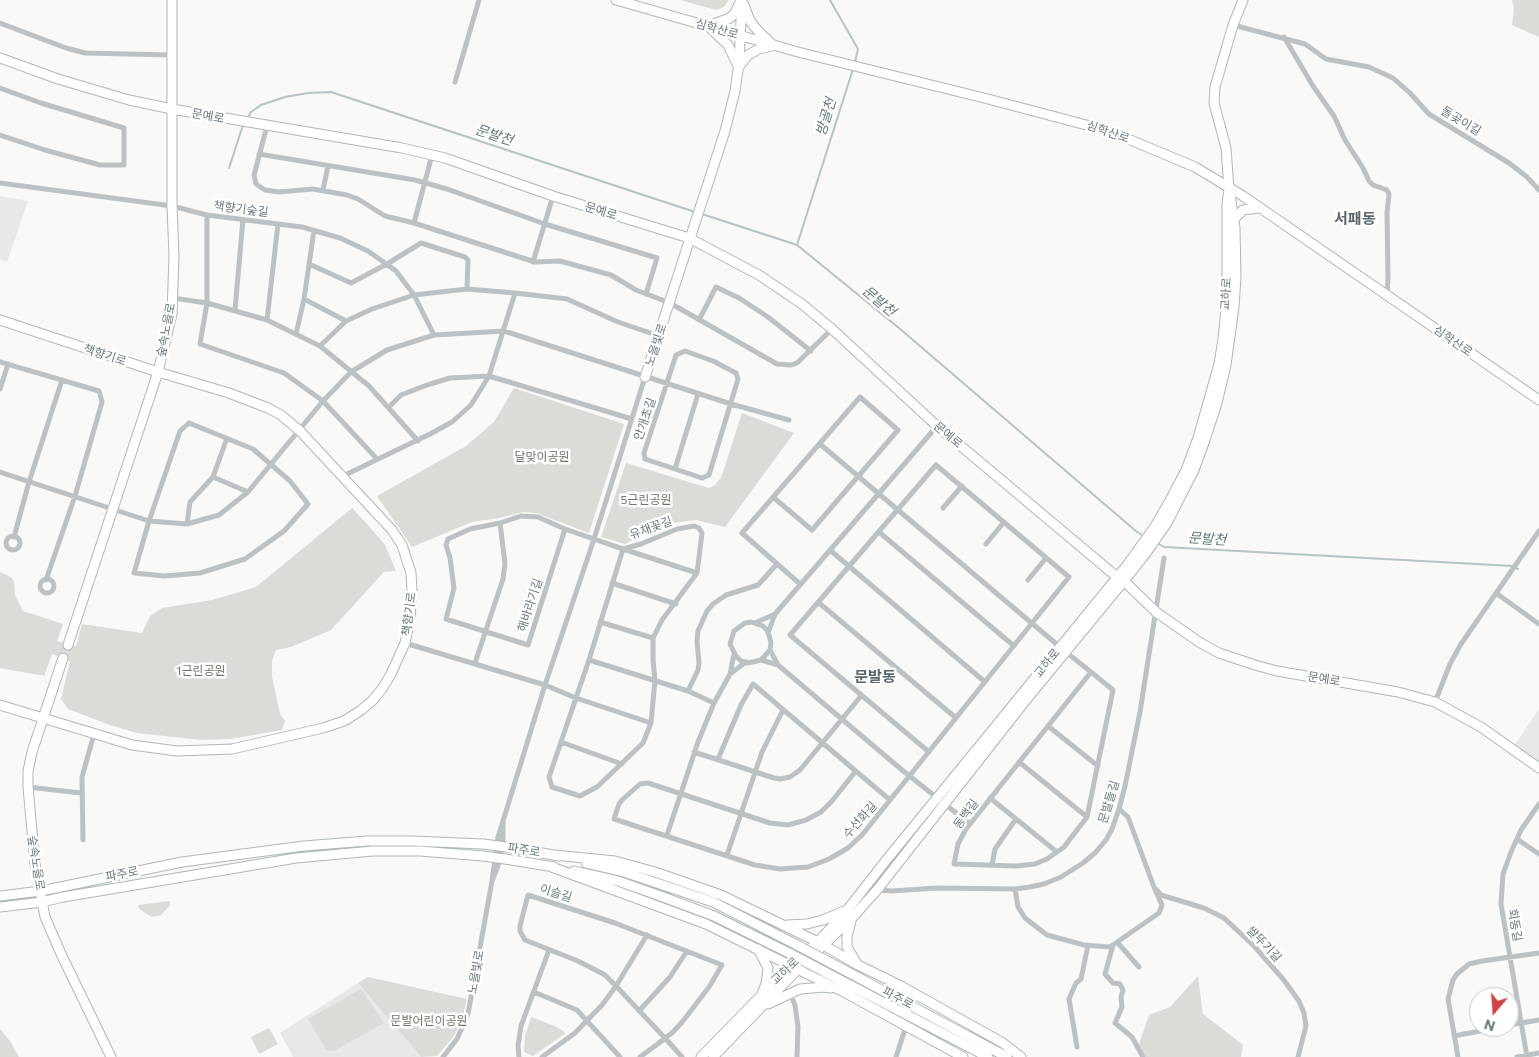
<!DOCTYPE html>
<html>
<head>
<meta charset="utf-8">
<style>
  body { margin:0 }
  #map { position:relative; width:1539px; height:1057px; overflow:hidden; background:#f9f9f7; font-family:Commissioner,sans-serif }
  canvas { display:block }
  .north { position:absolute; left:1469px; top:987px; width:50px; height:50px; box-sizing:border-box; background:#fff; border:1px solid #c2cacb; border-radius:50%; rotate:198deg; font-size:14px; font-weight:700; line-height:20px; text-align:center; color:#677a7e }
  .north::after { content:''; display:block; margin:auto; width:18px; height:22px; background:#d04241; clip-path:polygon(50% 0,100% 100%,50% 72%,0 100%) }
</style>
</head>
<body>
<div id="map">
<canvas width="1539" height="1057"></canvas>
<div class="north">N</div>
</div>
<script>
const c = document.querySelector('canvas').getContext('2d');
c.lineJoin = 'round';
function fill(path, color) { c.fillStyle = color; c.fill(path, 'evenodd'); }
const shape = rows => new Path2D(rows.map(r => 'M' + r).join(''));
function stroke(path, color, width, dash) { c.strokeStyle = color; c.lineWidth = width; c.lineCap = dash ? 'butt' : 'round'; c.setLineDash(dash || []); c.stroke(path); }
function drawText(font, color, halo, rows, align = 'center') {
  c.font = font + ' Commissioner,"Noto Sans KR",sans-serif'; c.lineWidth = 5; c.setLineDash([]); c.textBaseline = 'middle'; c.strokeStyle = halo; c.fillStyle = color; for (const [text, x, y, turn = 0] of rows) {
    c.save(); c.translate(x, y); c.rotate((+turn || 0) * Math.PI / 180); c.textAlign = isNaN(turn) ? turn : align; if (halo) c.strokeText(text, 0, 0); c.fillText(text, 0, 0); c.restore();
  }
}
fill(shape([
  [0,196,28,201,7,262,0,259],
  [1539,709,1539,767,1513,747],
  [358,983,421,1057,293,1057,280,1033]
]), '#e7e9e7');
fill(shape([
  [680,0,729,0,724,7,716,10],
  [1512,0,1539,0,1539,37,1512,25,1514,9],
  [514,388,624,424,589,533,536,513,523,512,499,518,472,522,412,547,377,496,466,446,494,422],
  [742,413,794,433,725,527,696,520,673,523,652,529,625,544,601,537,626,463,709,488,715,485,721,478],
  [352,508,369,526,385,545,396,571,384,572,331,630,291,647,276,650,272,661,272,676,280,714,285,721,282,730,231,739,201,740,137,733,110,725,68,709,61,699,70,661,52,654,44,676,0,668,0,572,11,577,14,582,15,595,23,611,63,624,57,641,76,646,82,624,142,633,150,616,162,608,212,600,256,587],
  [170,901,170,905,161,915,152,917,139,909,138,905],
  [1198,976,1203,1014,1243,1045,1241,1057,1146,1057,1139,1044,1149,1015,1170,1007],
  [368,977,467,999,462,1020,454,1036,437,1056,421,1057,358,983],
  [361,989,384,1023,334,1051,326,1050,308,1019],
  [531,1017,557,1027,566,1033,533,1056,524,1052,525,1036],
  [269,1028,278,1044,259,1054,251,1037],
  [0,1029,10,1041,19,1057,0,1057]
]), '#daddd7');
stroke(shape([
  [830,0,858,49,855,62],
  [247,119,251,112,261,105,285,97,308,93,331,92,695,212],
  [229,168,243,125],
  [702,214,797,245,899,328,1137,532,1144,536],
  [797,245,853,69],
  [1157,543,1164,547,1513,566,1518,569]
]), '#b5c4c4', 2);
const secondary = shape([
  [616,0,798,52,988,99,1109,131,1195,167,1243,196,1539,400],
  [744,5,750,21,758,31,772,44],
  [708,26,730,18,735,13,740,2],
  [711,29,728,45,737,64],
  [0,58,58,79,129,100,172,109,402,148,445,158,553,196,689,238,759,275,802,304,832,329,937,426,1117,577,1124,581,1156,612,1199,642,1219,653,1255,665,1277,671,1398,692,1435,702,1481,727,1539,768],
  [738,68,748,55,759,49,772,46],
  [1234,219,1243,210,1259,208],
  [0,320,158,372,229,393,268,408,281,415,300,431,392,530,402,545,411,573,412,590,410,618,405,643,391,674,382,689,372,701,360,711,344,721,323,728,232,749,177,751,132,745,0,705],
  [645,377,725,131,735,91,739,63,742,0],
  [68,645,158,372,172,314,174,256,172,206,172,0],
  [63,658,32,752,28,771,28,787,35,864,45,917,62,956,111,1057],
  [514,848,559,856],
  [554,855,615,861,655,872,721,895,818,942,858,965,899,985,1003,1043,1021,1057],
  [512,860,554,867],
  [586,863,621,871,713,902,797,945],
  [549,866,706,924,842,991,963,1057],
  [574,871,618,881,666,898,714,916,789,953],
  [0,896,41,891,182,862,304,846,367,841,412,841,483,844],
  [0,907,42,902,63,897,296,858,373,851,420,851,483,856],
  [851,921,847,936,847,947,857,964],
  [787,925,807,924,823,920,844,911],
  [758,949,768,968,766,984,763,991],
  [831,963,1007,1057],
  [823,971,988,1057],
  [768,1004,800,989,824,987,831,988],
  [701,1057,791,965,818,942,848,909,888,858,1128,564,1154,528,1169,502,1186,470,1198,438,1219,364,1223,339,1227,298,1227,204,1229,189,1226,148,1214,103,1215,87,1233,25,1243,0],
  [713,1057,798,969,851,919,877,890,1026,700,1124,581,1146,553,1167,523,1194,470,1205,440,1217,403,1226,365,1234,307,1236,277,1235,228,1230,194]
]);
stroke(secondary, '#afb7b9', 11);
stroke(shape([
  [0,23,66,48,85,53,172,55],
  [1233,25,1305,44,1326,59,1369,67,1393,78,1410,93,1429,114,1509,163,1527,177,1539,190],
  [1284,37,1313,86,1334,116,1345,140,1363,168,1369,181,1373,185,1387,190,1389,194,1387,213,1388,279,1387,295],
  [455,82,479,0],
  [0,88,41,103,124,128,124,165,100,165,45,150,0,135],
  [267,126,254,175,256,184,265,190,279,192,313,189,347,195,358,199,385,216,414,223,535,262,560,261,611,275,636,290,670,303,777,364,791,365,797,363,832,329],
  [259,154,415,180,447,189,545,224,657,258,646,294],
  [0,183,172,206,207,215,302,227,340,238,368,251,396,271,414,295,434,335],
  [323,190,328,166],
  [207,215,207,303,267,320,320,346,369,386,418,441],
  [414,223,432,155],
  [533,262,553,196],
  [309,264,351,283,387,264,421,243,465,257,468,260,467,289],
  [515,293,567,299,618,322,659,336],
  [173,298,207,303,200,344,284,373,323,401,377,459],
  [304,299,346,321],
  [235,310,243,219],
  [267,320,278,224],
  [699,320,716,287,739,298,768,317,811,351],
  [296,334,304,299,314,230],
  [320,346,346,321,372,309,414,295,467,289,515,293,489,376,471,405,452,422,430,434,343,476],
  [685,351,713,361,736,373,738,379,709,475,702,478,645,459,644,453,676,355,685,351],
  [0,362,99,391,102,402,75,496,46,580],
  [0,389,8,364],
  [389,407,401,395,427,385,450,378,489,376,632,419],
  [189,423,253,449,290,481,308,504,284,531,245,559,200,573,165,576,134,573,149,521,180,431,189,423],
  [820,444,1060,647],
  [675,469,698,394],
  [0,472,149,521,187,524,219,515,248,492,323,401,351,372,387,350,434,335,504,331,731,404,789,420],
  [213,477,248,492],
  [773,497,812,530,898,430,860,397,742,533,800,584],
  [943,508,962,486],
  [521,516,538,517,565,529,528,645,446,619,454,588,450,558,446,545,448,539,470,529,500,523,521,516],
  [187,524,190,502,213,477,227,438],
  [879,532,1014,646],
  '6 543a7 7 0 1 1 14 0a7 7 0 1 1-14 0Z',
  [14,537,29,482,62,380],
  [986,544,1004,522],
  [830,550,985,682],
  '40 586a7 7 0 1 1 14 0a7 7 0 1 1-14 0Z',
  [1028,580,1046,558],
  [612,583,676,604],
  [1496,593,1539,624],
  [818,602,956,718],
  [775,614,937,426],
  [600,622,653,638],
  [755,623,775,614,768,633],
  [405,643,545,685,576,698,651,723,643,743,597,787,580,796,552,787,549,777,561,742,576,698,589,660,623,549,641,544,677,529,694,526,699,528,702,533,697,573,623,549,565,529],
  [1066,652,1091,672,1113,690,1087,817,1064,847,1047,859,1035,864,1016,866,954,864,958,844,966,829,1091,672],
  [734,654,730,674,746,662],
  [589,660,688,691,714,703],
  [761,660,770,650,771,643,768,631,763,626,751,622,745,623,734,631,730,644,736,656,741,661,748,663,761,660,778,665,770,650],
  [475,663,503,579,505,563,500,523],
  [778,665,902,770,970,824],
  [688,691,698,670,699,663,697,641,698,631,707,611,713,604,726,595,758,585,777,564],
  [1435,702,1450,664,1461,644,1539,531],
  [651,723,655,680,653,660,653,638,662,620,697,573],
  [1048,726,1098,766],
  [561,742,622,764],
  [694,752,774,778,780,779,790,777,800,770,861,696],
  [718,759,741,705,753,684,890,800],
  [1019,762,1087,817],
  [855,772,832,801,821,812,806,820,788,825,770,823,648,783,640,784,622,800,619,804,614,819,755,865,780,869,808,867,829,859,848,848,862,835,1069,577,936,465,790,635,929,752],
  [28,787,81,793],
  [990,798,1057,852],
  [503,821,545,685,594,539,645,377],
  [667,835,698,742,714,703,730,674],
  [1517,839,1539,854],
  [83,840,82,777,94,734],
  [727,855,762,752,783,710],
  [992,865,995,849,1016,819],
  [1015,889,1018,907,1025,918,1047,935,1084,945,1110,947,1159,913,1162,905,1154,887,1128,817,1119,809],
  [877,890,892,891,937,888,1015,889,1030,887,1044,884,1061,877,1083,863,1095,853,1106,840,1112,829,1119,809,1125,786,1140,712,1164,558],
  [1157,890,1161,895,1204,908,1224,918,1254,946,1283,979,1299,1001,1304,1013,1306,1026,1298,1057],
  [1117,942,1139,967],
  [1113,945,1105,974,1113,983,1120,984,1123,990,1121,997,1122,1007,1115,1023,1132,1037,1143,1057],
  [534,992,577,1010,620,1057],
  [790,994,795,1005,798,1027,797,1057],
  [639,1011,670,977,687,951],
  [1509,1025,1539,1020],
  [1454,1036,1501,1027],
  [1077,1047,1069,999,1076,983,1081,979,1088,945],
  [443,1057,457,1039,468,1014,492,881,498,837,503,821,503,838,498,866,492,881],
  [519,1057,518,1046,521,1026,549,950],
  [542,1057,575,1033,602,1005,616,986,647,935],
  [640,1057,659,1043,665,1038,672,1033,683,1021,709,987,722,965,615,923,528,895,520,926,520,931,525,940,578,961,605,975,616,986,665,1038,682,1057],
  [896,1057,906,1026],
  [1458,1057,1448,999,1453,980,1457,974,1469,964,1482,961,1539,953],
  [1517,1057,1539,1053],
  [1527,1057,1501,904,1503,874,1511,852,1521,830,1539,804]
]), '#bcc2c4', 5);
stroke(secondary, '#fff', 9);
const secondaryBridge = shape([
  [483,844,514,848],
  [483,856,512,860],
  [797,945,831,963],
  [789,953,823,971]
]);
stroke(secondaryBridge, '#afb7b9', 11, []);
stroke(secondaryBridge, '#fff', 9);
drawText('12px', '#677a7e', '#fff', [
  ["심학산로",717,29,16],
  ["문예로",208,116,10],
  ["돌곶이길",1461,121,31],
  ["심학산로",1108,132,19],
  ["책향기숲길",241,209,7],
  ["문예로",601,211,17],
  ["교하로",1226,294,-87],
  ["숲속노을로",166,330,-79],
  ["심학산로",1453,341,35],
  ["노을빛로",656,345,-71],
  ["책향기로",105,355,18],
  ["안개초길",645,419,-71],
  ["문예로",948,435,40],
  ["유채꽃길",651,528,-20],
  ["해바라기길",530,605,-72],
  ["책향기로",409,614,-83],
  ["교하로",1047,663,-51],
  ["문예로",1324,679,9],
  ["문발들길",1109,802,-73],
  ["동백길",966,814,-54],
  ["수선화길",860,820,-48],
  ["파주로",524,850,9],
  ["숲속노을로",36,863,81],
  ["파주로",122,874,-11],
  ["이슬길",556,893,17],
  ["회동길",1515,925,80],
  ["쌀뚜기길",1264,944,46],
  ["교하로",785,971,-44],
  ["노을빛로",476,972,-80],
  ["파주로",898,998,28]
]);
drawText('12px', '#6d7766', '#fff', [
  ["달맞이공원",542,457],
  ["5근린공원",646,500],
  ["1근린공원",201,671],
  ["문발어린이공원",429,1021]
]);
drawText('italic 14px', '#627878', '#fff', [
  ["방골천",826,117,-73],
  ["문발천",494,135,18],
  ["문발천",879,301,40],
  ["문발천",1207,539,4]
]);
drawText('bold 15px', '#59676a', '#fff', [
  ["서패동",1355,219],
  ["문발동",875,677]
]);
</script>
</body>
</html>
